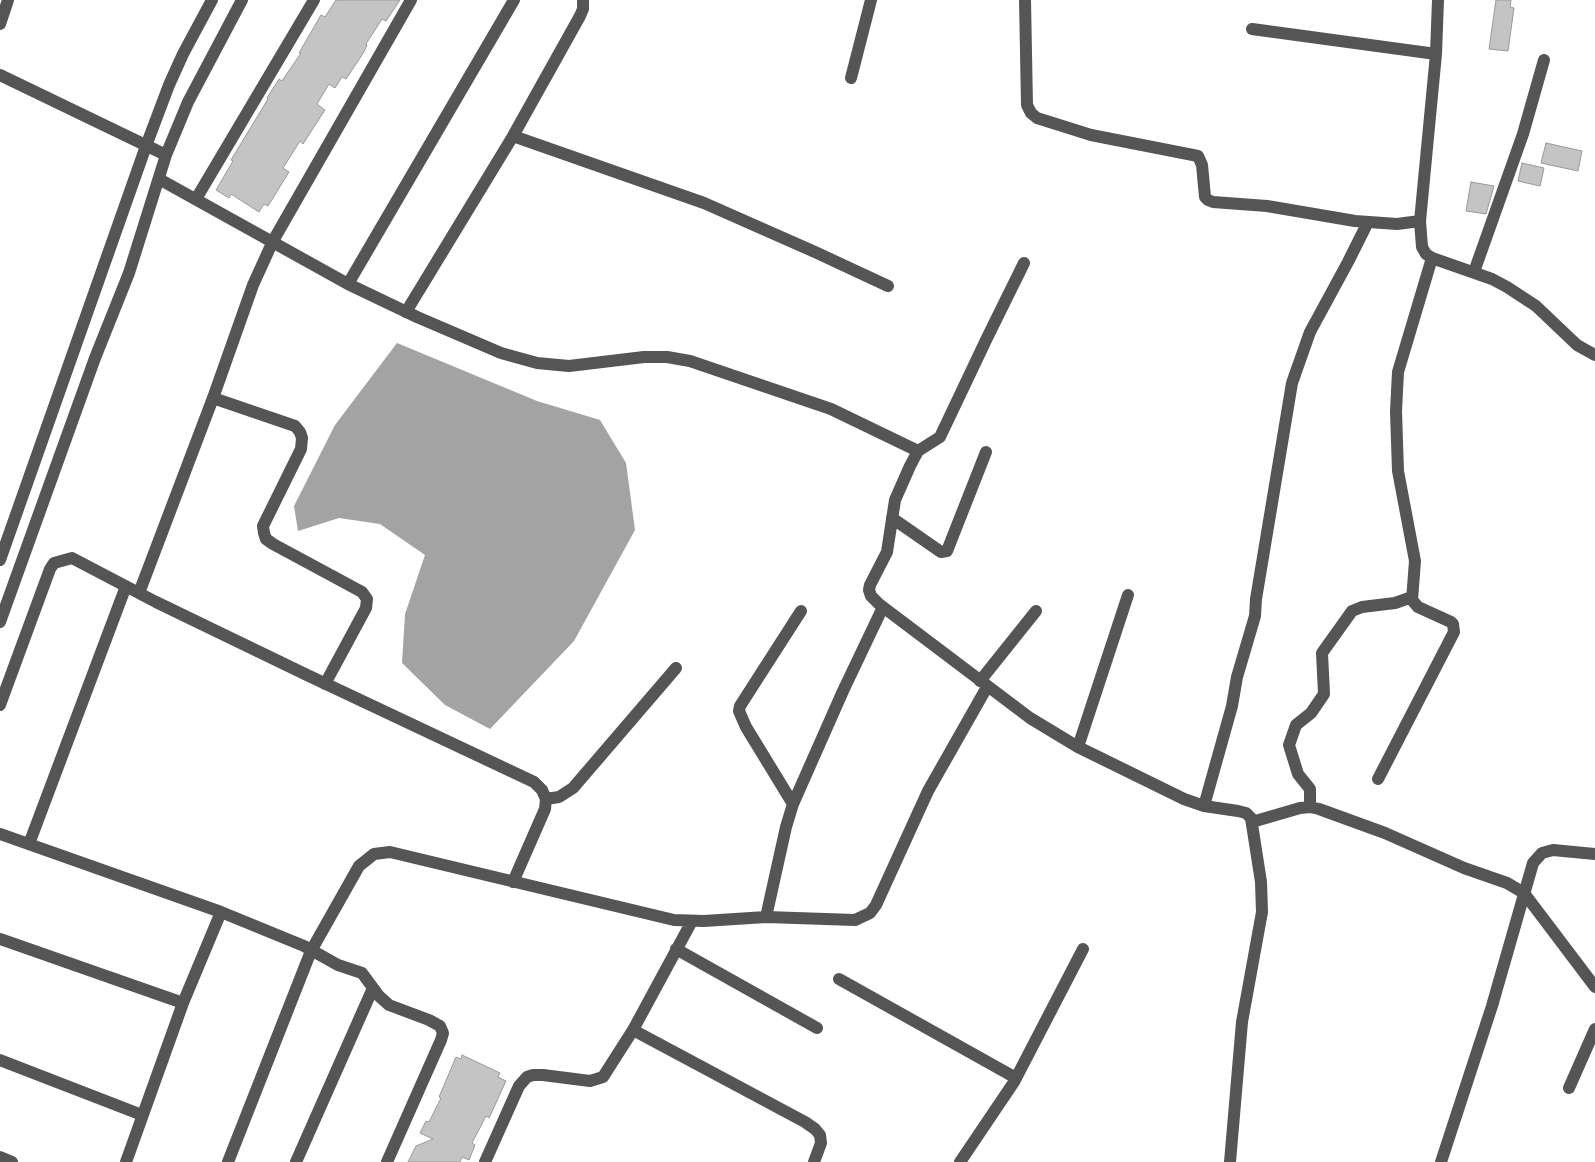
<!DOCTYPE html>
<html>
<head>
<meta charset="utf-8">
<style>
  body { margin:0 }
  canvas { display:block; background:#fff }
</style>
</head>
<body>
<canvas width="1595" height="1162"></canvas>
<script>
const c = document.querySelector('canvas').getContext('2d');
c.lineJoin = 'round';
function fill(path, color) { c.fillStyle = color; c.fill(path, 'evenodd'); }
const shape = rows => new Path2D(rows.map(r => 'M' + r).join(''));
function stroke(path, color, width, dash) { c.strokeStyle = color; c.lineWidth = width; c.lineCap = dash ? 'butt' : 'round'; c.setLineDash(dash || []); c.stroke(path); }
fill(shape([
  [397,343,537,401,600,420,626,463,635,530,574,641,490,729,445,705,402,663,405,614,425,555,380,524,339,518,298,531,294,506,335,425]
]), '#a3a3a3');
const building = shape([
  [336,0,400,0,386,21,382,19,366,44,367,45,364,52,346,79,342,77,335,88,329,84,317,104,325,110,321,116,303,144,300,141,283,168,289,172,268,206,264,204,259,212,231,194,229,198,216,190,233,161,231,160,268,99,267,98,279,79,282,81,301,53,299,53,321,15,325,17,336,0],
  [1496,0,1511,0,1510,7,1514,8,1508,51,1489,49,1496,0],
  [1546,143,1582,151,1578,171,1541,163,1546,143],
  [1522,163,1544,168,1540,186,1518,181,1522,163],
  [1471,182,1494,186,1486,214,1466,211,1471,182],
  [462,1055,500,1073,498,1077,506,1081,489,1118,486,1116,472,1143,475,1145,469,1160,462,1157,460,1162,408,1162,416,1146,433,1139,420,1133,426,1121,429,1122,441,1098,439,1097,456,1057,461,1059,462,1055]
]);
fill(building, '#c4c4c4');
stroke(building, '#999', 1);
stroke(shape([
  [1025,0,1027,105,1031,113,1037,118,1091,135,1198,156,1202,165,1205,197,1208,200,1213,202,1267,206,1355,221,1397,224,1420,221],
  [1438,0,1436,54,1420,221,1422,247,1426,254,1432,258,1492,279,1507,287,1536,306,1577,345,1595,355],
  [0,24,8,0],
  [1252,29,1436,54],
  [0,75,166,155],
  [851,78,871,0],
  [513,136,704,203,815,252,888,286],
  [159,179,348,284,417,317,501,353,537,363,569,366,644,357,667,357,690,361,831,409,918,451],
  [196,199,314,0],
  [1024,263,987,338,940,437,918,451,910,466,895,500,887,552,870,585,869,590,871,596,879,604,1030,718,1078,747,1184,799,1204,806,1238,811,1246,813,1251,818,1261,882,1262,912,1242,1022,1230,1162],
  [1474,272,1523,134,1544,60],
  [348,284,514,0],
  [406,312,513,136,580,16,583,9,583,0],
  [213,398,295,426,300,432,302,438,301,449,263,526,264,533,266,539,273,544,362,592,367,599,366,608,325,684],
  [892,518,941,552,947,551,986,452],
  [0,560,146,146,169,85,183,54,212,0],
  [139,593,213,398,253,285,273,241,411,0],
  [0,622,95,358,129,273,166,155,188,102,242,0],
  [980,681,1036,611],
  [0,705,50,569,54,563,72,558,156,602,307,675,534,782,542,790,546,799,545,809,513,882],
  [1078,747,1128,595],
  [1378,779,1454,632,1453,624,1451,622,1418,607,1412,600,1415,561,1398,471,1396,411,1398,372,1432,258],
  [546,799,559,797,573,788,676,668],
  [793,804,746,727,739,711,740,706,801,611],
  [1204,806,1232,706,1237,677,1255,616,1256,599,1292,383,1310,332,1348,262,1368,222],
  [1310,807,1310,789,1298,774,1289,745,1296,725,1311,713,1324,694,1322,653,1352,611,1362,607,1395,603,1412,597],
  [1252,822,1300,808,1310,807,1319,809,1385,833,1464,868,1507,883,1524,893,1595,987],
  [0,834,221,912,304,946,338,965,362,973,379,996,389,1005,429,1020,440,1026,443,1033,441,1040,387,1162],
  [29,844,126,586],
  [766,917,786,827,793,804,843,691,883,607],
  [0,939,183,1003],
  [676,949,817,1028],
  [839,979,1016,1078],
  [633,1030,805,1122,815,1129,820,1135,821,1143,814,1162],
  [0,1060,142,1115],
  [1569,1088,1595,1029],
  [0,1157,12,1162],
  [126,1162,183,1003,221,912],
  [228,1162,311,951,359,866,374,854,390,852,674,920,704,921,766,917,855,920,870,913,876,905,928,791,987,687],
  [296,1162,373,988],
  [485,1162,519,1086,527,1077,533,1075,543,1075,590,1081,603,1077,633,1030,692,921],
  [960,1162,1014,1082,1083,949],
  [1441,1162,1492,1006,1533,863,1542,853,1553,850,1595,854]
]), '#555', 12);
</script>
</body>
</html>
